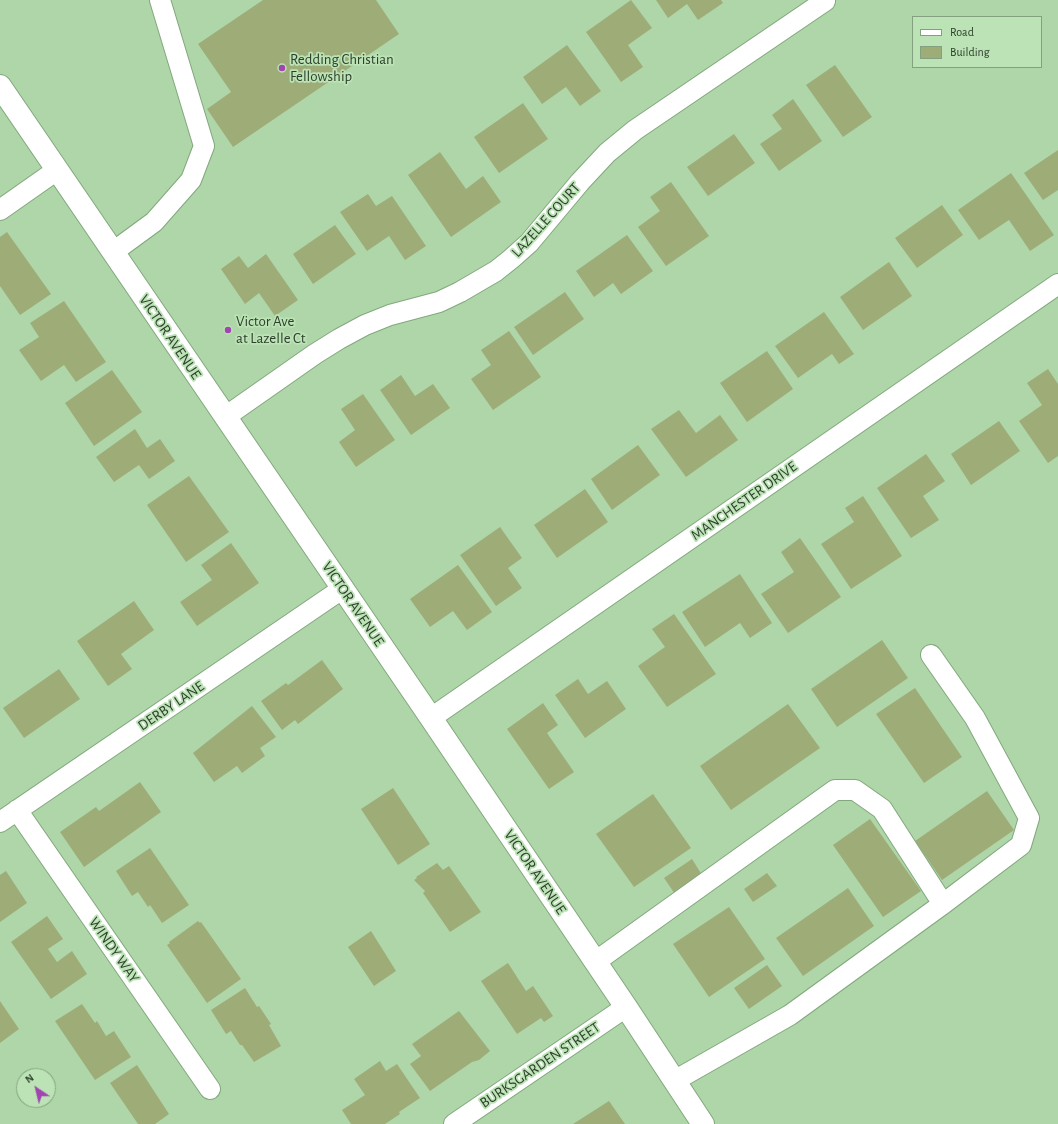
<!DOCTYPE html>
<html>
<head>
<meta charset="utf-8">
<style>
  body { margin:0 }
  #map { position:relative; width:1058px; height:1124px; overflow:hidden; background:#aed6a8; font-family:"Alegreya Sans",sans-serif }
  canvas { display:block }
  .legend { position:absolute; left:912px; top:16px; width:130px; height:52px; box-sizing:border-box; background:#bbe3b5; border:1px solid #83a17e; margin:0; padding:5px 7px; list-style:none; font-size:12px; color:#2e3f2c }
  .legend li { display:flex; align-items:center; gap:8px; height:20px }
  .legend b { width:20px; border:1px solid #83a17e }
  .north { position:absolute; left:16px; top:1068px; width:40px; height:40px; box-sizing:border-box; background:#bbe3b5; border:1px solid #83a17e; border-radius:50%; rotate:325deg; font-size:11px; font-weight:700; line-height:16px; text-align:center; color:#2e3f2c }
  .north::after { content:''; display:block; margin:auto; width:14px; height:18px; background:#a146b1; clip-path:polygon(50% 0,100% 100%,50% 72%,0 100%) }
</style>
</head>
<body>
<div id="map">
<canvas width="1058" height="1124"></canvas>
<ul class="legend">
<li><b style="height:5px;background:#fff"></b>Road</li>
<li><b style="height:11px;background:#9ead78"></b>Building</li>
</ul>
<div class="north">N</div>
</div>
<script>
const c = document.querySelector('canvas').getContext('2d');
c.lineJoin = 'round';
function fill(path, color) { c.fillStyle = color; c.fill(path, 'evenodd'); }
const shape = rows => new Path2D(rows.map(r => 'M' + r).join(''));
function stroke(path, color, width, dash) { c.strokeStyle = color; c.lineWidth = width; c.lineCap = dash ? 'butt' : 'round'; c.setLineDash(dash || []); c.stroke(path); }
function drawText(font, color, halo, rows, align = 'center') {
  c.font = font + ' "Alegreya Sans",sans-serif'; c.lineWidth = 3.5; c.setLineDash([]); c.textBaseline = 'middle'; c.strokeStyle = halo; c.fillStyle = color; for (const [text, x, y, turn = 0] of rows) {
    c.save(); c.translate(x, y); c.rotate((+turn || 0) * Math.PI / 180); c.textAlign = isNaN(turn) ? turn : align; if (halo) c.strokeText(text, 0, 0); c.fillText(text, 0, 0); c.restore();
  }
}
fill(shape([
  [263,0,376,0,399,34,233,147,207,109,231,92,198,44],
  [631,0,652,28,628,45,643,67,621,82,586,32],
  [656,0,721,0,723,3,698,20,687,4,668,18],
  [567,45,601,91,580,106,566,87,542,104,523,77],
  [835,65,872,117,843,137,806,85],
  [793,99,822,141,779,171,760,144,782,129,772,115],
  [523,103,548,139,499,173,474,137],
  [734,134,755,163,708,196,687,167],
  [1058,150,1058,190,1043,200,1024,173],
  [440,152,466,189,483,176,501,202,451,237,408,175],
  [1011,173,1054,235,1030,251,1009,220,979,240,958,210],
  [671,182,709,236,666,266,638,227,660,211,650,197],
  [368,194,376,206,392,196,426,246,405,260,389,236,367,251,340,212],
  [942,205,963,235,917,268,895,238],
  [335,225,356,254,313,284,293,254],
  [7,232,51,294,20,315,0,286,0,237],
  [627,235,653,271,621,294,613,283,594,297,576,271],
  [266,254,298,300,275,316,259,293,245,304,221,269,239,256,248,268],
  [889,262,912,296,863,330,840,297],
  [565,292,584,319,533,355,514,327],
  [64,301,106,362,76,382,64,365,41,381,19,350,39,337,30,323],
  [824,312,854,354,839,364,832,354,798,378,775,346],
  [509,331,541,377,493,410,471,379,491,365,481,350],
  [767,351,793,389,747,422,720,383],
  [1048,369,1058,384,1058,456,1048,463,1019,421,1042,405,1027,383],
  [112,370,142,412,94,446,65,403],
  [401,375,415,396,433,384,450,408,411,435,380,390],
  [363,394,395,440,356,467,339,442,355,430,341,409],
  [679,410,696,433,720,415,738,440,686,477,651,429],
  [999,421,1020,451,971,485,951,454],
  [135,429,147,448,160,439,175,461,149,479,139,465,114,482,96,457],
  [638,445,660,475,612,510,591,479],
  [926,454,945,481,923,496,939,520,911,538,877,488],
  [189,476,229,532,186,562,147,505],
  [585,489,608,522,557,558,534,525],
  [863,496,902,556,851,589,821,544,854,522,845,508],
  [500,527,522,558,508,568,522,588,496,606,460,555],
  [800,538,841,597,788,633,761,594,794,572,781,552],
  [231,543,259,583,197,626,180,602,212,580,201,565],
  [458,565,492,612,467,630,453,611,430,627,410,599],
  [740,574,772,623,750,638,740,623,705,647,682,612],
  [134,601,154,630,121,654,132,669,108,686,77,641],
  [674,614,716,674,667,707,638,666,665,647,652,629],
  [882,640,908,678,837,727,811,689],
  [322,660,343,689,298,724,295,720,282,730,261,701,286,683,288,685],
  [59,669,80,699,24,738,3,708],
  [578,679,588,694,607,681,626,709,585,738,555,695],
  [915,688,962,757,924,783,876,714],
  [543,703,558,725,547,733,574,772,549,789,507,729],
  [788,704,820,748,731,810,700,766],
  [252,706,276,737,260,748,265,756,242,773,237,766,214,782,193,753],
  [140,782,161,812,84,867,60,832,96,807,99,811],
  [393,788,430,844,398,865,361,809],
  [987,791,1014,830,942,880,915,841],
  [653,794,691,848,634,887,596,834],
  [870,819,921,891,883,917,833,845],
  [150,848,189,905,162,923,150,905,148,907,138,892,132,896,116,871],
  [692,859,702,875,675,894,664,878],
  [437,863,443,870,449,866,481,912,450,932,423,893,425,891,414,880,417,878,416,877],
  [6,871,27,903,0,922,0,875],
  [767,873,777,886,753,902,744,889],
  [848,888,874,926,803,976,776,938],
  [729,907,765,959,709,997,673,944],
  [47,916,63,939,48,949,57,962,72,951,87,974,51,999,11,942],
  [198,921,200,923,201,922,241,979,207,1003,167,945,170,943,169,942],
  [371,931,396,971,374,986,348,947],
  [508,963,526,991,533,986,553,1016,544,1022,541,1018,517,1034,481,981],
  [767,965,782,986,749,1009,734,988],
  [245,988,257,1007,259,1006,271,1024,269,1025,281,1046,254,1062,242,1045,240,1045,231,1031,226,1034,211,1010],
  [0,1001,19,1029,0,1043],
  [82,1004,95,1023,97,1021,106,1036,114,1031,131,1057,95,1080,55,1021],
  [459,1011,490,1051,479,1060,472,1062,430,1091,410,1064,421,1056,412,1044],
  [380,1061,386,1071,397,1064,420,1098,399,1112,400,1114,385,1124,351,1124,342,1110,365,1095,354,1079],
  [137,1065,169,1114,155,1124,138,1124,110,1083],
  [609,1101,625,1124,573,1124]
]), '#9ead78');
const street = shape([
  [0,210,57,170],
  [113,252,154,222,191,180,204,146,160,0],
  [225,417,315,354,339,339,365,325,390,315,439,302,460,292,496,271,511,259,529,243,580,182,607,153,635,130,825,1],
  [431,718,1058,284],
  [17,810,210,1089],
  [0,822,342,589],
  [595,962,835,790,855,790,882,809,943,904],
  [674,1081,790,1015,943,904,1021,845,1029,818,975,718,931,655],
  [454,1124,626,1007]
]);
const secondary = shape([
  [0,86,431,718,626,1007,703,1124]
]);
stroke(street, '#82a87d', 22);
stroke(secondary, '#82a87d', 24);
stroke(street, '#fff', 20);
stroke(secondary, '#fff', 22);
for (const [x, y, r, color] of [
  [282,68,4,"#a146b1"],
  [228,330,4,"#a146b1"]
]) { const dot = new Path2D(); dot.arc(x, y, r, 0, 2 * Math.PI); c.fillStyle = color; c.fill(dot); stroke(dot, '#bbe3b5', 1.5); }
drawText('15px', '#2e3f2c', '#bbe3b5', [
  ["Redding Christian",290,59],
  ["Fellowship",290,76],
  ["Victor Ave",236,321],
  ["at Lazelle Ct",236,338]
], 'left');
drawText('15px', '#2e3f2c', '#bbe3b5', [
  ["LAZELLE COURT",546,220,-48],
  ["VICTOR AVENUE",170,337,56],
  ["MANCHESTER DRIVE",744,501,-35],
  ["VICTOR AVENUE",353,604,56],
  ["DERBY LANE",171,706,-34],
  ["VICTOR AVENUE",535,872,56],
  ["WINDY WAY",114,950,55],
  ["BURKSGARDEN STREET",540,1065,-34]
]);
</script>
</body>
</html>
